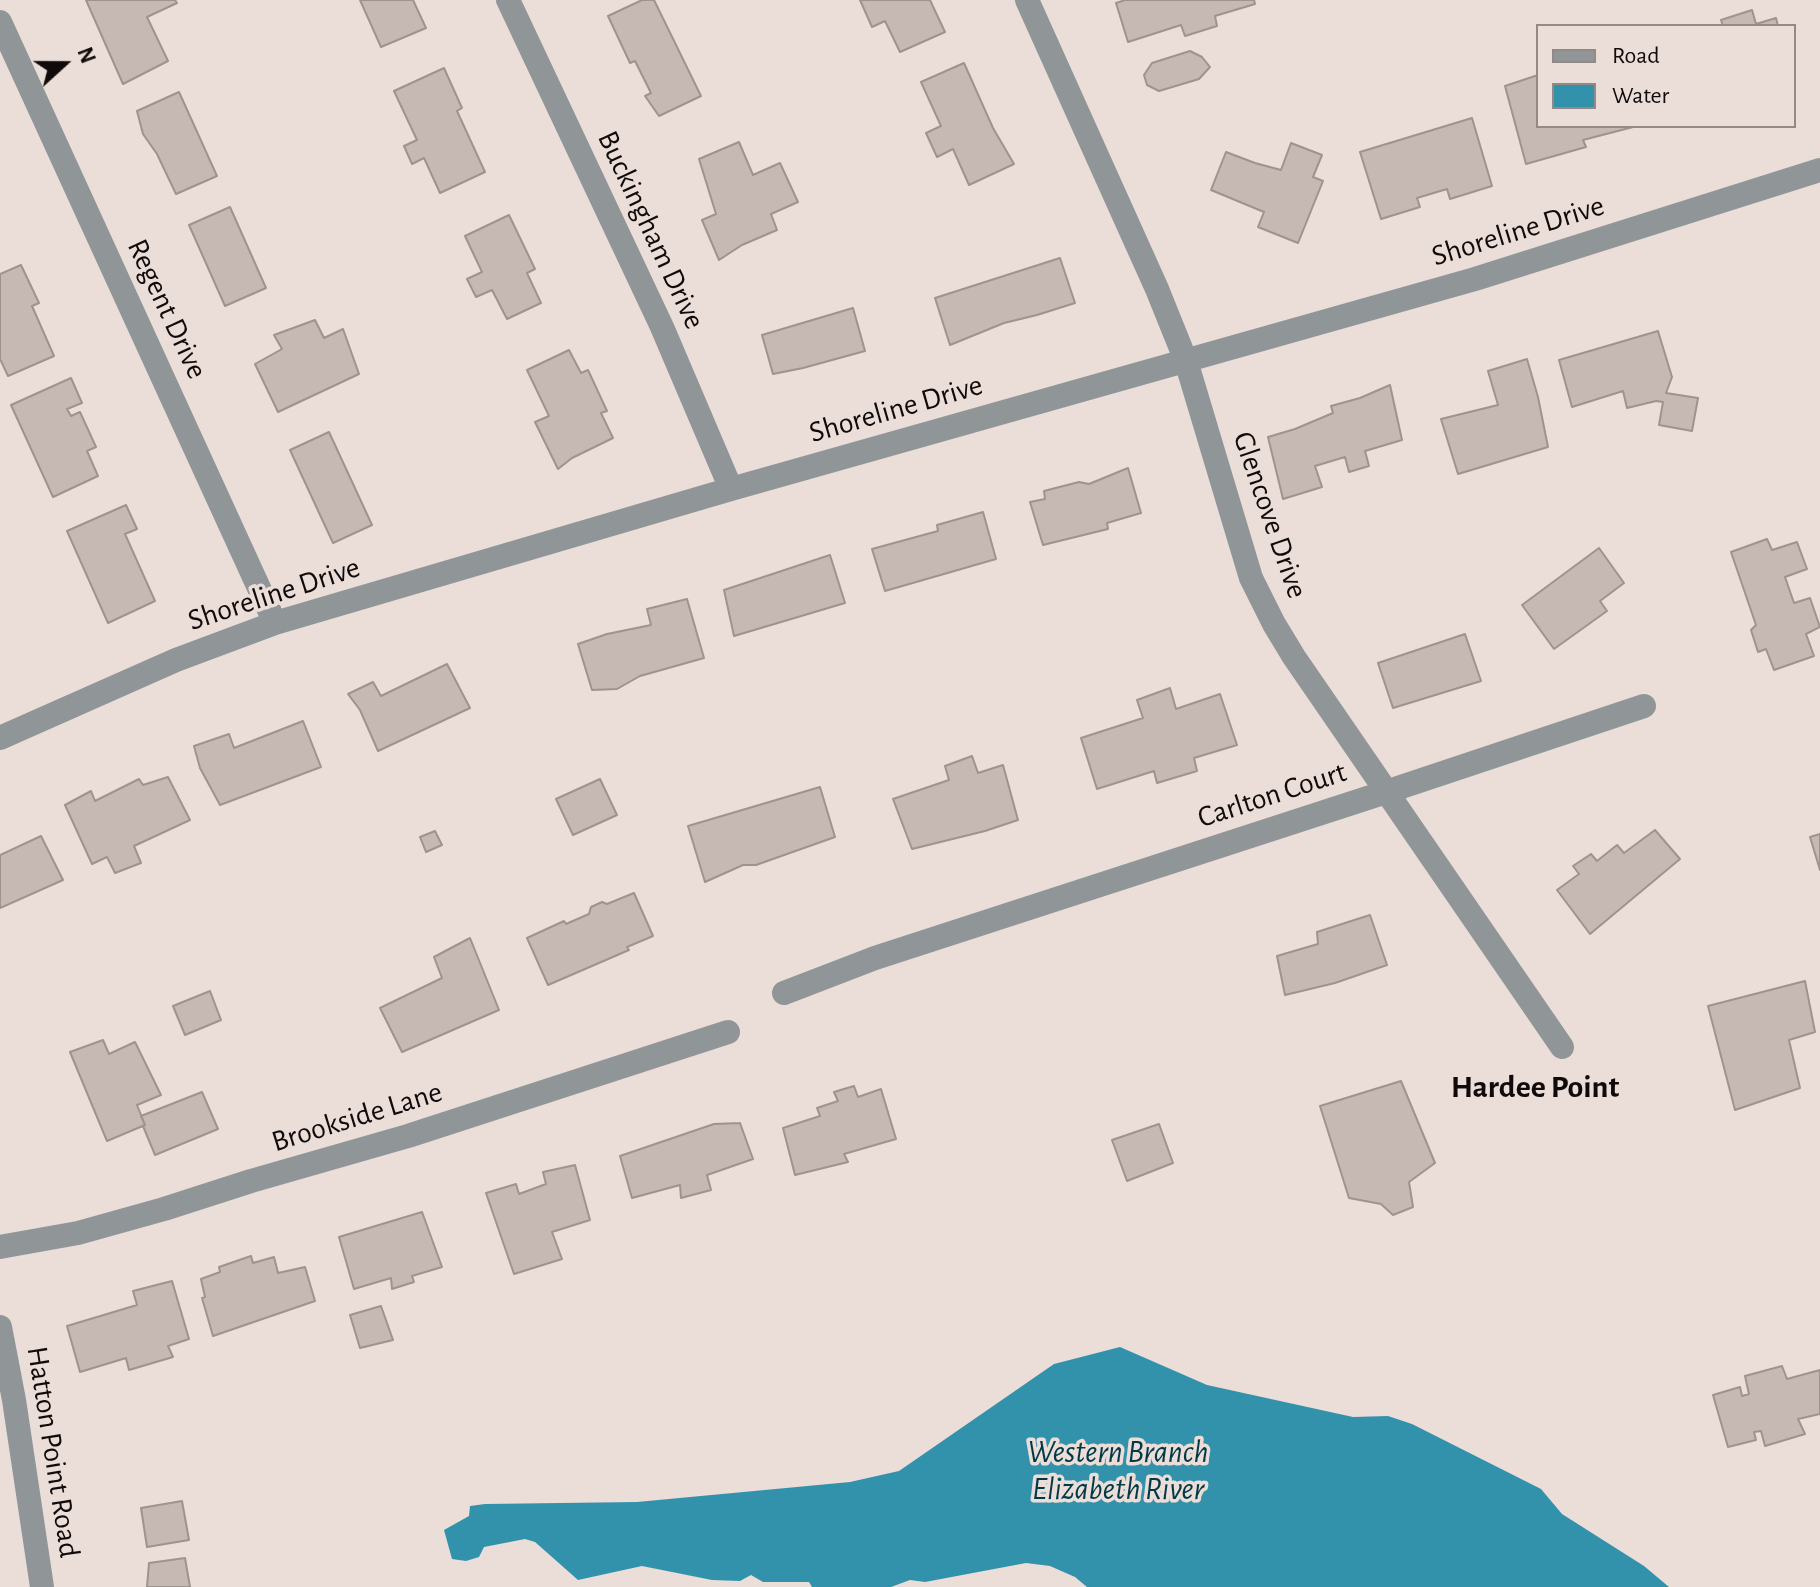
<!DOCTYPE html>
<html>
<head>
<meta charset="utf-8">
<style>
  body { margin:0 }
  #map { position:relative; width:1820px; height:1587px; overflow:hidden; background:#ebddd8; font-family:"Alegreya Sans",sans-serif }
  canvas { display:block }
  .legend { position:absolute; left:1536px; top:24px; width:260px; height:104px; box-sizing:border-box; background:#ebddd8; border:2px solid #938986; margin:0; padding:10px 14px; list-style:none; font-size:24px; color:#100b0a }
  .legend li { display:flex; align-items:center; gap:16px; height:40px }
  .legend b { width:40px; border:2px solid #938986 }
  .north { position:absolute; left:24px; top:24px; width:80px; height:80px; -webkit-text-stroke:6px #ebddd8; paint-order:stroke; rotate:69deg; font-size:22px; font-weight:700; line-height:32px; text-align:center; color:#100b0a }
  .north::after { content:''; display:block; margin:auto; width:28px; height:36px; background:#100b0a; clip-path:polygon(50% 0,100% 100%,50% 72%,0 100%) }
</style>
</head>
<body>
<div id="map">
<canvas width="1820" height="1587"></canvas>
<ul class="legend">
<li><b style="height:10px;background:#909698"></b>Road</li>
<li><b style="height:22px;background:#3292ab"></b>Water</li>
</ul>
<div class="north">N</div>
</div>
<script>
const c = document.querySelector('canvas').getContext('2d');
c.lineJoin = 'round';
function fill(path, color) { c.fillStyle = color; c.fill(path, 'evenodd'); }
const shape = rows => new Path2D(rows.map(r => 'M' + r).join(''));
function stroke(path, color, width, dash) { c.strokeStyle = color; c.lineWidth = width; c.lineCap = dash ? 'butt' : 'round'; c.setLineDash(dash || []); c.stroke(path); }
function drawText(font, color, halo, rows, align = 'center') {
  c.font = font + ' "Alegreya Sans",sans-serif'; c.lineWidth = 7; c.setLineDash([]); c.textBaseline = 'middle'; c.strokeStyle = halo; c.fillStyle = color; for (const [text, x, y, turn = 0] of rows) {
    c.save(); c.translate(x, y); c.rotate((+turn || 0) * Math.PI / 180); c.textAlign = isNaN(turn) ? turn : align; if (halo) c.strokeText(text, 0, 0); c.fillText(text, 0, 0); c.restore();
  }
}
fill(shape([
  [1120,1347,1207,1385,1353,1417,1388,1416,1412,1424,1541,1489,1562,1514,1644,1566,1669,1587,1087,1587,1075,1577,1050,1566,1026,1563,925,1582,910,1580,891,1587,812,1587,809,1582,763,1582,751,1575,740,1581,712,1580,642,1566,578,1580,535,1542,525,1539,484,1547,479,1557,466,1561,452,1559,444,1530,469,1516,470,1506,485,1504,637,1502,850,1482,899,1471,1054,1364]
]), '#3292ab');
const building = shape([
  [86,0,175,0,177,3,147,17,168,61,123,84,86,0],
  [360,0,413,0,426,28,381,47,360,0],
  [642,0,654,0,701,96,659,116,645,96,651,93,635,61,630,63,608,16,642,0],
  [860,0,930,0,945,32,900,52,885,21,872,27,860,0],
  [1125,0,1254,0,1255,4,1215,16,1217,26,1185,36,1181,25,1128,42,1116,3,1125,0],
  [1752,10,1756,24,1776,18,1778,26,1723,26,1721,20,1752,10],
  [1190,51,1202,57,1210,67,1199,79,1159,91,1147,85,1144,75,1152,63,1190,51],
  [964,63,993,128,1014,164,969,185,953,149,937,157,926,133,941,126,921,82,964,63],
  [444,68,462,108,457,111,485,172,440,193,424,158,412,164,404,146,417,140,394,91,444,68],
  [1538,75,1538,126,1637,126,1583,140,1586,147,1526,164,1505,86,1538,75],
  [179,92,217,176,176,194,157,154,143,134,137,111,179,92],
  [1472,118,1492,186,1450,199,1447,189,1417,198,1420,207,1381,219,1360,152,1472,118],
  [739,142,753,175,780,163,798,202,771,214,777,230,742,245,719,260,702,220,716,214,699,159,739,142],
  [1291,143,1322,155,1313,177,1323,181,1298,243,1258,227,1264,212,1211,190,1226,152,1255,163,1281,170,1291,143],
  [230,207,266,288,225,306,189,225,230,207],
  [509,215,535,269,527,273,541,303,507,319,492,290,476,297,467,279,482,272,465,236,509,215],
  [1060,258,1075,303,1037,315,1004,323,950,345,935,298,1060,258],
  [21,265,39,303,32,306,54,356,8,376,0,359,0,274,21,265],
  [853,308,865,351,803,368,773,374,762,335,853,308],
  [315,320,324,338,343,329,359,374,278,412,255,364,282,349,274,335,315,320],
  [1658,331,1672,377,1666,393,1698,398,1692,431,1659,425,1663,402,1656,401,1627,408,1623,391,1572,407,1559,360,1658,331],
  [569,350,581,373,588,370,607,411,601,413,613,438,572,458,558,469,535,422,549,416,527,370,569,350],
  [1527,359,1538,397,1548,447,1458,474,1441,419,1498,405,1488,371,1527,359],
  [71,378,82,403,67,409,71,416,80,412,96,447,87,451,98,476,53,497,11,405,71,378],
  [1390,385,1402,440,1365,451,1369,466,1349,472,1345,457,1315,466,1322,487,1283,499,1268,437,1295,429,1333,413,1331,406,1360,398,1390,385],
  [329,432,372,525,333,543,290,450,329,432],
  [1128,468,1141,513,1107,523,1108,529,1043,545,1030,502,1045,499,1044,491,1079,482,1089,484,1128,468],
  [126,505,137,529,125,534,155,601,108,623,67,531,126,505],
  [983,512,996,559,885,591,872,549,938,531,937,525,983,512],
  [1767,539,1772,550,1797,542,1807,569,1785,577,1794,603,1810,598,1820,627,1806,634,1814,656,1774,670,1766,649,1758,652,1751,630,1756,625,1731,552,1767,539],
  [1599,548,1624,583,1600,601,1607,611,1554,649,1522,605,1599,548],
  [830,555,845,603,734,636,724,590,830,555],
  [687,599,704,658,640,676,617,689,592,690,578,644,607,634,651,625,647,609,687,599],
  [1465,634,1481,681,1393,708,1378,663,1465,634],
  [447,664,470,708,378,751,360,710,348,694,373,682,381,696,447,664],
  [1170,688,1176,709,1220,694,1237,745,1194,758,1197,771,1157,783,1154,771,1097,789,1081,738,1143,718,1137,700,1170,688],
  [303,721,321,767,220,805,200,768,194,746,229,734,234,748,303,721],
  [972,756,978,773,1003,765,1018,820,985,831,912,849,893,799,949,780,945,766,972,756],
  [168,777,190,820,134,846,141,863,115,873,107,857,92,864,65,805,91,791,95,801,139,779,143,785,168,777],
  [600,779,617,815,573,835,556,799,600,779],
  [820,787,835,837,756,865,743,865,705,882,688,826,820,787],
  [1655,830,1680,859,1590,934,1557,890,1579,874,1573,866,1591,854,1597,861,1617,845,1624,853,1655,830],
  [435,831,442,845,426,852,420,837,435,831],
  [1820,834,1820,870,1810,837,1820,834],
  [41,836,63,880,0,908,0,855,41,836],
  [634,893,653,936,627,947,629,950,548,985,527,938,564,921,566,924,589,914,591,907,602,902,607,904,634,893],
  [1370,915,1387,965,1335,983,1285,995,1277,956,1318,944,1317,932,1370,915],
  [470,938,499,1010,402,1052,380,1008,442,978,434,957,470,938],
  [1805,981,1815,1032,1789,1040,1800,1088,1735,1110,1708,1006,1805,981],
  [210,991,221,1020,185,1035,173,1006,210,991],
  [103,1040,109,1054,135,1042,161,1095,137,1105,145,1125,107,1141,70,1052,103,1040],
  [1401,1081,1435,1163,1409,1182,1413,1207,1393,1215,1381,1204,1349,1198,1320,1106,1401,1081],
  [854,1086,858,1097,881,1089,896,1139,844,1154,848,1162,795,1175,783,1128,820,1116,817,1108,838,1101,834,1092,854,1086],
  [202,1092,218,1129,155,1155,143,1126,145,1125,141,1116,202,1092],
  [740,1123,753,1159,707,1175,711,1190,681,1198,680,1185,632,1198,620,1156,714,1124,740,1123],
  [1159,1124,1173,1163,1127,1181,1112,1140,1159,1124],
  [575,1165,590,1220,552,1232,562,1259,514,1274,486,1193,516,1184,519,1194,546,1184,543,1172,575,1165],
  [422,1212,442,1267,412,1276,414,1282,392,1289,391,1278,354,1289,339,1237,422,1212],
  [251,1256,253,1263,274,1257,278,1273,305,1267,315,1301,213,1336,202,1298,205,1297,201,1279,220,1272,219,1267,251,1256],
  [172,1281,189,1339,168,1346,173,1357,129,1370,126,1358,80,1372,67,1326,137,1305,133,1291,172,1281],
  [381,1306,393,1340,360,1348,350,1315,381,1306],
  [1782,1366,1787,1379,1820,1370,1820,1414,1798,1419,1805,1434,1765,1446,1761,1431,1754,1432,1756,1440,1728,1447,1713,1395,1740,1387,1742,1396,1749,1394,1745,1376,1782,1366],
  [182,1501,189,1540,147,1547,141,1508,182,1501],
  [185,1558,190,1587,147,1587,149,1563,185,1558]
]);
fill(building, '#c6b9b4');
stroke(building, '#9f938e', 2);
stroke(shape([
  [508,0,662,327,731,489],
  [1027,0,1157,289,1186,361,1251,578,1274,624,1294,657,1562,1047],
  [0,22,275,623],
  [0,738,176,660,275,623,731,489,1475,279,1820,170],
  [784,993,875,958,1386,792,1644,706],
  [0,1247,78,1233,164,1209,251,1181,408,1136,728,1032],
  [0,1327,14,1400,42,1587]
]), '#909698', 24);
drawText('30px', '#100b0a', '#ebddd8', [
  ["Buckingham Drive",651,230,65],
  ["Shoreline Drive",1518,231,-17],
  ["Regent Drive",167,309,65],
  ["Shoreline Drive",896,409,-16],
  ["Glencove Drive",1270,515,71],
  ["Shoreline Drive",274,594,-18],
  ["Carlton Court",1272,795,-18],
  ["Brookside Lane",357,1117,-17],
  ["Hatton Point Road",53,1452,81]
]);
drawText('bold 32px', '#100b0a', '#ebddd8', [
  ["Hardee Point",1535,1087]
]);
drawText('italic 32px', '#003947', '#ebddd8', [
  ["Western Branch",1118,1452],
  ["Elizabeth River",1118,1489]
]);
</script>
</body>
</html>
